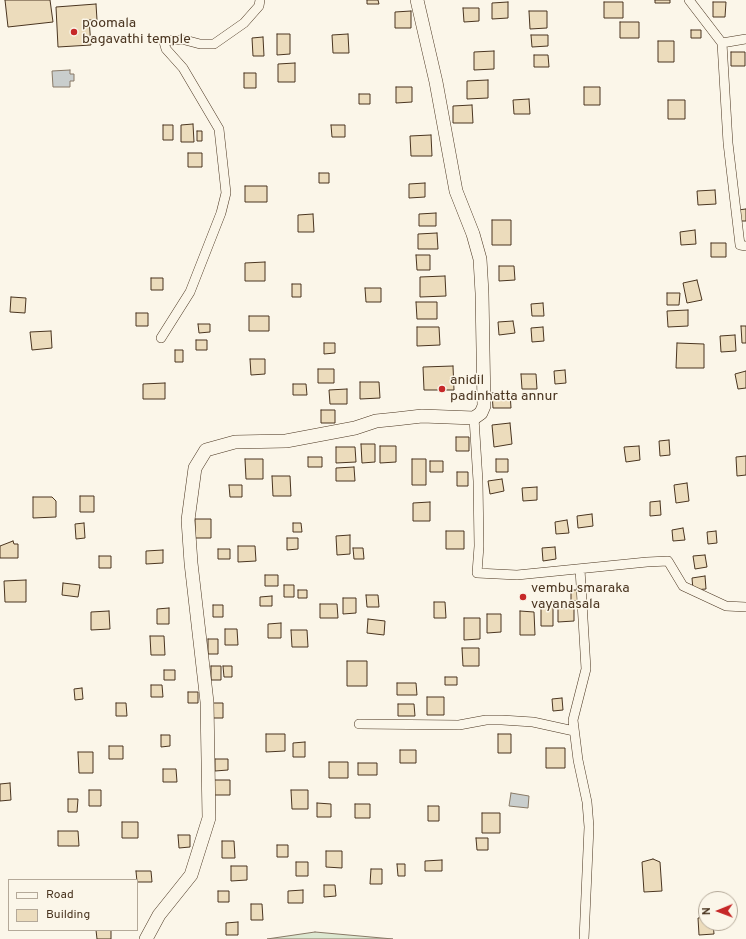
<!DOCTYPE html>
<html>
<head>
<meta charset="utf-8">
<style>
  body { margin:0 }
  #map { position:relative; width:746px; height:939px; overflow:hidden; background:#fbf6e9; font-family:Overpass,sans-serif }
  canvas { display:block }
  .legend { position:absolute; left:8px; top:879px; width:130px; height:52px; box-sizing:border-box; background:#fbf6e9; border:1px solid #b4a999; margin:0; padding:5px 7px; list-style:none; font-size:12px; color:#4a3520 }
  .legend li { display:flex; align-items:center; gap:8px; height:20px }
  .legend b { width:20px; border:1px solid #b4a999 }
  .north { position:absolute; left:698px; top:891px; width:40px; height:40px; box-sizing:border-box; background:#fbf6e9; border:1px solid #b4a999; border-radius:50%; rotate:269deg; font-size:11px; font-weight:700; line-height:16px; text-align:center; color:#4a3520 }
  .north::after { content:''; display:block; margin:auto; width:14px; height:18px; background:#c62828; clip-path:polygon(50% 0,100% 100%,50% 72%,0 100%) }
</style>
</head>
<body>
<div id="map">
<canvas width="746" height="939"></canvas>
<ul class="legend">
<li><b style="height:5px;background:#fbf6e9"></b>Road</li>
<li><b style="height:11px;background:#ecdcbc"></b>Building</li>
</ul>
<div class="north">N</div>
</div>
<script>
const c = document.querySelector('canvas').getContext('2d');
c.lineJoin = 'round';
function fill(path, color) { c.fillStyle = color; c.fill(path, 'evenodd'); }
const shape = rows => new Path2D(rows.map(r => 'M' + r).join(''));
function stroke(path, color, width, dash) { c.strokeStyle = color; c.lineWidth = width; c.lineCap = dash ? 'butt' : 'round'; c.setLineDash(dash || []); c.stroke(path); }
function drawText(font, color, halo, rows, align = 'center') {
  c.font = font + ' Overpass,sans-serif'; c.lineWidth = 3; c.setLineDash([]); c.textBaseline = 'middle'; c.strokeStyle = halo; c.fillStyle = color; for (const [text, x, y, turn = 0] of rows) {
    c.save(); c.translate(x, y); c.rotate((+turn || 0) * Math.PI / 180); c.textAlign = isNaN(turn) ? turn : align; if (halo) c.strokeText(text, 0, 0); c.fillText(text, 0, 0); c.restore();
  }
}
const green = shape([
  [315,932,393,939,267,939,315,932]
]);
fill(green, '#dce7d0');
stroke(green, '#887966', 1);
const water = shape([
  [70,70,70,74,74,74,74,81,70,81,70,87,53,87,52,71,70,70],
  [511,793,529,796,528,808,509,806,511,793]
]);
fill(water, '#c9cecd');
stroke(water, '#887966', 1);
const building = shape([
  [5,0,50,0,53,22,8,27,5,0],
  [367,0,378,0,379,4,367,4,367,0],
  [655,0,670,0,670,3,655,3,655,0],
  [508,2,508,18,492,19,492,3,508,2],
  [604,2,623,2,623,18,604,18,604,2],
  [713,2,726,2,725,17,713,17,713,2],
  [96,4,97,20,89,20,91,45,58,47,56,7,96,4],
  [463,8,479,8,479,21,464,22,463,8],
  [411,11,411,28,395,28,395,12,411,11],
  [529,11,547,11,547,28,530,29,529,11],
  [620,22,639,22,639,38,620,38,620,22],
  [691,30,701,30,701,38,691,38,691,30],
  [277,34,290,34,290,54,277,55,277,34],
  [348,34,349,53,333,53,332,35,348,34],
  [531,35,548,35,548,46,532,47,531,35],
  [263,37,264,56,253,56,252,38,263,37],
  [658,41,674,41,674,62,658,62,658,41],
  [494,51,494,69,474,70,474,52,494,51],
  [731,52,745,52,745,66,731,66,731,52],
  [534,55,548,55,549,67,534,67,534,55],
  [295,63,295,82,278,82,278,64,295,63],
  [244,73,256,73,256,88,244,88,244,73],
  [488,80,488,98,467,99,467,81,488,80],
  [396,87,412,87,412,102,396,103,396,87],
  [584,87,600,87,600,105,584,105,584,87],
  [359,94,370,94,370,104,359,104,359,94],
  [529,99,530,114,514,114,513,100,529,99],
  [668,100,685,100,685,119,668,119,668,100],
  [472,105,473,123,453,123,453,106,472,105],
  [193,124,194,142,181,142,181,125,193,124],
  [163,125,173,125,173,140,163,140,163,125],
  [331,125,345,125,345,137,332,137,331,125],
  [197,131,202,131,202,141,197,141,197,131],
  [431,135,432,156,411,156,410,136,431,135],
  [188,153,202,153,202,167,188,167,188,153],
  [319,173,329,173,329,183,319,183,319,173],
  [425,183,425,197,409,198,409,184,425,183],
  [245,186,267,186,267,202,245,202,245,186],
  [715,190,716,204,698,205,697,191,715,190],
  [746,209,746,221,739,221,738,210,746,209],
  [436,213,436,226,419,226,419,214,436,213],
  [313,214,314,232,298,232,298,215,313,214],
  [492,220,511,220,511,245,492,245,492,220],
  [695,230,696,244,681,245,680,232,695,230],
  [437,233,438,249,418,249,418,234,437,233],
  [711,243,726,243,726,257,711,257,711,243],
  [416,255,430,255,430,270,417,270,416,255],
  [265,262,265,281,245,281,245,263,265,262],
  [499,266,514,266,515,280,499,281,499,266],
  [445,276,446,296,420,297,420,277,445,276],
  [151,278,163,278,163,290,151,290,151,278],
  [697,280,702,300,687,303,683,283,697,280],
  [292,284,301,284,301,297,292,297,292,284],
  [365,288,381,288,381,302,366,302,365,288],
  [667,293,680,293,679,305,667,305,667,293],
  [11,297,26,298,25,313,10,312,11,297],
  [416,302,437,302,437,319,417,319,416,302],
  [543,303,544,316,532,316,531,304,543,303],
  [688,310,688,326,668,327,667,311,688,310],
  [136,313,148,313,148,326,136,326,136,313],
  [249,316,269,316,269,331,249,331,249,316],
  [513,321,515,333,499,335,498,322,513,321],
  [198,324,210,324,210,332,199,333,198,324],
  [741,326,746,326,746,343,742,343,741,326],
  [417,327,439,327,440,345,417,346,417,327],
  [543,327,544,341,532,342,531,328,543,327],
  [51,331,52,348,32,350,30,332,51,331],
  [735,335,736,351,721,352,720,336,735,335],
  [196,340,207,340,207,350,196,350,196,340],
  [324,343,335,343,335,353,324,354,324,343],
  [677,343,704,344,704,368,676,368,677,343],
  [175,350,183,350,183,362,175,362,175,350],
  [250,359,265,359,265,374,251,375,250,359],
  [453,366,454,390,424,390,423,367,453,366],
  [318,369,334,369,334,383,318,383,318,369],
  [565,370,566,383,555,384,554,371,565,370],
  [746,371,746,388,738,389,735,374,746,371],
  [521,374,536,374,537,389,522,389,521,374],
  [360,382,379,382,380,398,360,399,360,382],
  [165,383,165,399,143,399,143,384,165,383],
  [293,384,306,384,307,395,293,395,293,384],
  [347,389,347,404,330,404,329,390,347,389],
  [492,393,510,393,511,408,493,408,492,393],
  [321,410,335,410,335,423,321,423,321,410],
  [510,423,512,444,494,447,492,425,510,423],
  [456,437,469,437,469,451,456,451,456,437],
  [669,440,670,455,660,456,659,441,669,440],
  [361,444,375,444,375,462,362,463,361,444],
  [380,446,396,446,396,462,380,463,380,446],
  [639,446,640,460,626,462,624,447,639,446],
  [336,447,355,447,356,462,336,463,336,447],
  [746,456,746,475,737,476,736,457,746,456],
  [308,457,322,457,322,467,308,467,308,457],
  [245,459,263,459,263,479,246,479,245,459],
  [412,459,426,459,426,485,412,485,412,459],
  [496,459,508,459,508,472,496,472,496,459],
  [430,461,443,461,443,472,430,472,430,461],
  [354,467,355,481,336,481,336,468,354,467],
  [457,472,468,472,468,486,457,486,457,472],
  [272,476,290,476,291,496,273,496,272,476],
  [502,479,504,491,490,494,488,481,502,479],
  [687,483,689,501,676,503,674,485,687,483],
  [229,485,242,485,242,497,230,497,229,485],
  [537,487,537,500,523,501,522,488,537,487],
  [80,496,94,496,94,512,80,512,80,496],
  [33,497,52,497,56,501,56,517,33,518,33,497],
  [660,501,661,515,650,516,650,502,660,501],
  [430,502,430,521,413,521,413,503,430,502],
  [592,514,593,526,578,528,577,516,592,514],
  [195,519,211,519,211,538,195,538,195,519],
  [567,520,569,533,556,534,555,522,567,520],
  [84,523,85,538,76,539,75,524,84,523],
  [293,523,301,523,302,532,293,532,293,523],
  [683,528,685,540,673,541,672,530,683,528],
  [446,531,464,531,464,549,446,549,446,531],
  [716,531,717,543,708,544,707,532,716,531],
  [350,535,350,554,337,555,336,536,350,535],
  [287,538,298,538,298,549,287,550,287,538],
  [13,541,14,544,18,544,18,558,0,558,0,546,13,541],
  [238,546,255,546,256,561,238,562,238,546],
  [555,547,556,559,543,561,542,548,555,547],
  [353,548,363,548,364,559,354,559,353,548],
  [218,549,230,549,230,559,218,559,218,549],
  [163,550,163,563,146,564,146,551,163,550],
  [705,555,707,567,695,569,693,556,705,555],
  [99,556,111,556,111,568,99,568,99,556],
  [265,575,278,575,278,586,265,586,265,575],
  [705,576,706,589,693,590,692,578,705,576],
  [26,580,26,602,5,602,4,581,26,580],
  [63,583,80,585,78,597,62,595,63,583],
  [284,585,294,585,294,597,284,597,284,585],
  [298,590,307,590,307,598,298,598,298,590],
  [571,590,580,590,580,601,571,601,571,590],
  [366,595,378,595,379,607,367,607,366,595],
  [272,596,272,606,260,606,260,597,272,596],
  [343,598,356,598,356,613,343,614,343,598],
  [434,602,445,602,446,618,434,618,434,602],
  [320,604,337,604,338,618,320,618,320,604],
  [541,604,553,604,553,626,541,626,541,604],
  [213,605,223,605,223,617,213,617,213,605],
  [169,608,169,624,157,624,157,609,169,608],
  [558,608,574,608,574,621,558,622,558,608],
  [109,611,110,629,91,630,91,612,109,611],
  [520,611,534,612,535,635,520,635,520,611],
  [487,614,501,614,501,632,487,633,487,614],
  [464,618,480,618,480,639,464,640,464,618],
  [368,619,385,621,384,635,367,633,368,619],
  [281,623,281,638,268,638,268,624,281,623],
  [225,629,237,629,238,645,225,645,225,629],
  [291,630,307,630,308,647,292,647,291,630],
  [150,636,164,636,165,655,151,655,150,636],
  [208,639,218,639,218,654,208,654,208,639],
  [462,648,479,648,479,666,463,666,462,648],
  [347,661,367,661,367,686,347,686,347,661],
  [211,666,221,666,221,680,211,680,211,666],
  [223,666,232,666,232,677,224,677,223,666],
  [164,670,175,670,175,680,164,680,164,670],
  [445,677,457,677,457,685,445,685,445,677],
  [397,683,416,683,417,695,397,695,397,683],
  [151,685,162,685,163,697,151,697,151,685],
  [82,688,83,699,75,700,74,689,82,688],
  [188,692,198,692,198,703,188,703,188,692],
  [427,697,444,697,444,715,427,715,427,697],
  [562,698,563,710,553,711,552,699,562,698],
  [116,703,126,703,127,716,116,716,116,703],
  [212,703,223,703,223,718,212,718,212,703],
  [398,704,414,704,415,716,398,716,398,704],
  [266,734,285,734,285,751,266,752,266,734],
  [498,734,511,734,511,753,498,753,498,734],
  [161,735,170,735,170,746,161,747,161,735],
  [305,742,305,757,293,757,293,743,305,742],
  [109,746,123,746,123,759,109,759,109,746],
  [546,748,565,748,565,768,546,768,546,748],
  [400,750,416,750,416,763,400,763,400,750],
  [78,752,93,752,93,773,79,773,78,752],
  [215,759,228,759,228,770,215,771,215,759],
  [329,762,348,762,348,778,329,778,329,762],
  [358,763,377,763,377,775,358,775,358,763],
  [163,769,176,769,177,782,163,782,163,769],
  [213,780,230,780,230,795,214,795,213,780],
  [10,783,11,800,0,801,0,784,10,783],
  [89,790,101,790,101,806,89,806,89,790],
  [291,790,308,790,308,809,292,809,291,790],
  [68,799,78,799,77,812,68,812,68,799],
  [317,803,331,804,331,817,317,817,317,803],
  [355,804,370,804,370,818,355,818,355,804],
  [428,806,439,806,439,821,428,821,428,806],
  [482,813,500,813,500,833,482,833,482,813],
  [122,822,138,822,138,838,122,838,122,822],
  [58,831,78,831,79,846,58,846,58,831],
  [178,835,190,835,190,847,179,848,178,835],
  [476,838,488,838,488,850,477,850,476,838],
  [222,841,234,841,235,858,222,858,222,841],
  [277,845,288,845,288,857,277,857,277,845],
  [326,851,342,851,342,868,326,867,326,851],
  [653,859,660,862,662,891,644,892,642,862,653,859],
  [442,860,442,871,425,871,425,861,442,860],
  [296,862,308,862,308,876,296,876,296,862],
  [397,864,405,864,405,876,398,876,397,864],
  [231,866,247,866,247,880,231,881,231,866],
  [371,869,382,869,382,884,370,884,371,869],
  [136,871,151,871,152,882,137,882,136,871],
  [324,885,335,885,336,896,324,897,324,885],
  [303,890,303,903,288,903,288,891,303,890],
  [218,891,229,891,229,902,218,902,218,891],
  [251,904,262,904,263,920,251,920,251,904],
  [706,917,706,923,713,923,714,934,699,935,698,918,706,917],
  [238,922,238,935,226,935,226,923,238,922],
  [96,930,111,930,111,939,97,939,96,930]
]);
fill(building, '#ecdcbc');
stroke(building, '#4a3520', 1);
const minor = shape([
  [689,0,722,43,728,143,740,245,746,246],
  [722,43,746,39],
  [161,338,190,292,221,213,226,193,219,129,183,68,166,49,164,42,172,40,185,40,200,44,214,44,244,23,259,6,260,0],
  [474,418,478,481,479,546,477,573,517,575,647,562,668,561,683,586,726,606,746,607],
  [580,569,586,669,573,720,578,760,587,802,589,827,584,939],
  [359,724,459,725,486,720,502,720,533,722,574,731]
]);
const secondary = shape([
  [146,939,159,915,191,875,209,818,207,702,191,563,188,520,195,468,206,450,235,442,286,441,355,428,376,421,396,419,422,416,474,418,481,413,484,406,482,293,480,259,473,234,456,191,436,82,417,0]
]);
stroke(minor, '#4a3520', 10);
stroke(secondary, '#4a3520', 14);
stroke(minor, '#fbf6e9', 9);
stroke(secondary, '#fbf6e9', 13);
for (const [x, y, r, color] of [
  [74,32,4,"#c62828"],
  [442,389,4,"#c62828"],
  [523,597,4,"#c62828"]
]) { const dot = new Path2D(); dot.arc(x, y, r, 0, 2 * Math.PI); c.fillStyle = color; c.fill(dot); stroke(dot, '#fbf6e9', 1.5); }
drawText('14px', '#4a3520', '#fbf6e9', [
  ["poomala",82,24],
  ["bagavathi temple",82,40],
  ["anidil",450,381],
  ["padinhatta annur",450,397],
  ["vembu smaraka",531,589],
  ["vayanasala",531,605]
], 'left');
</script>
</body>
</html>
